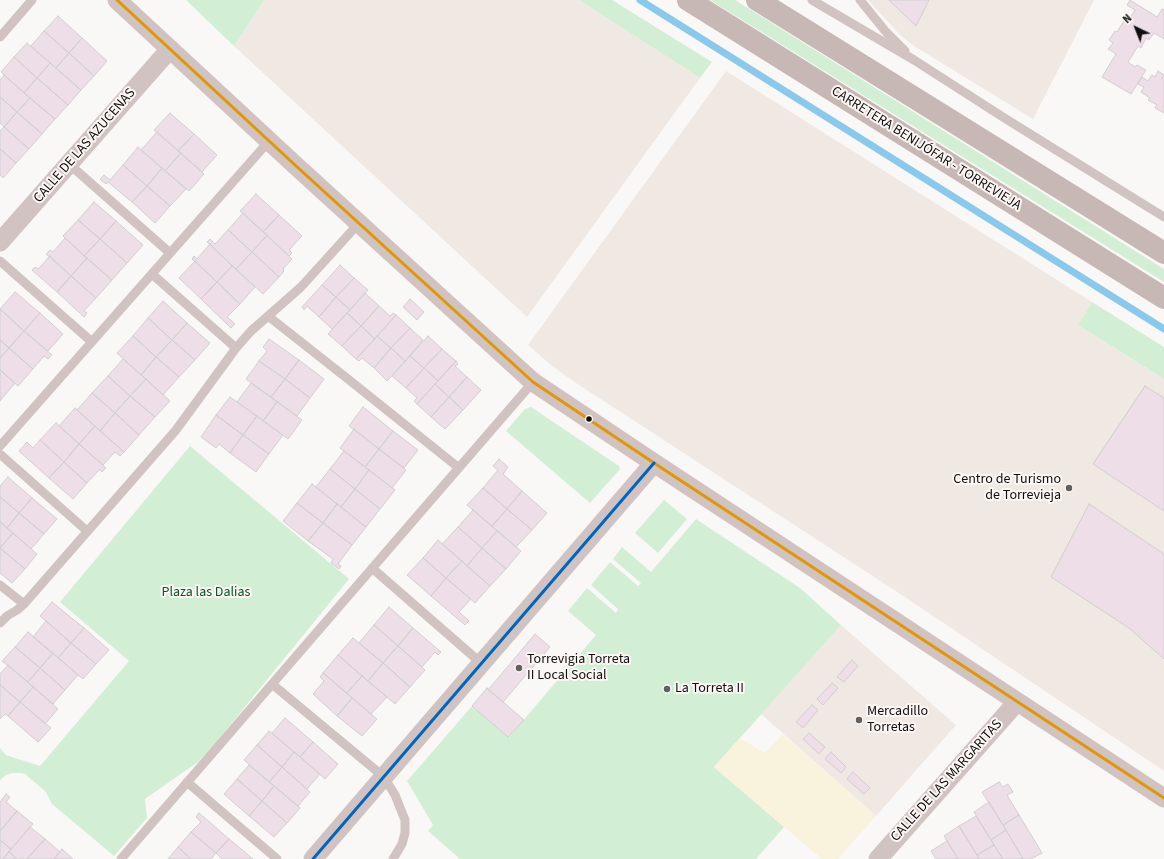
<!DOCTYPE html>
<html>
<head>
<meta charset="utf-8">
<style>
  body { margin:0 }
  #map { position:relative; width:1164px; height:859px; overflow:hidden; background:#faf8f6; font-family:"Source Sans 3",sans-serif }
  canvas { display:block }
  .north { position:absolute; left:1116px; top:8px; width:40px; height:40px; -webkit-text-stroke:3px #fcf7f4; paint-order:stroke; rotate:317deg; font-size:11px; font-weight:700; line-height:16px; text-align:center; color:#12100f }
  .north::after { content:''; display:block; margin:auto; width:14px; height:18px; background:#12100f; clip-path:polygon(50% 0,100% 100%,50% 72%,0 100%) }
</style>
</head>
<body>
<div id="map">
<canvas width="1164" height="859"></canvas>
<div class="north">N</div>
</div>
<script>
const c = document.querySelector('canvas').getContext('2d');
c.lineJoin = 'round';
function fill(path, color) { c.fillStyle = color; c.fill(path, 'evenodd'); }
const shape = rows => new Path2D(rows.map(r => 'M' + r).join(''));
function stroke(path, color, width, dash) { c.strokeStyle = color; c.lineWidth = width; c.lineCap = dash ? 'butt' : 'round'; c.setLineDash(dash || []); c.stroke(path); }
function drawText(font, color, halo, rows, align = 'center') {
  c.font = font + ' "Source Sans 3",sans-serif'; c.lineWidth = 4; c.setLineDash([]); c.textBaseline = 'middle'; c.strokeStyle = halo; c.fillStyle = color; for (const [text, x, y, turn = 0] of rows) {
    c.save(); c.translate(x, y); c.rotate((+turn || 0) * Math.PI / 180); c.textAlign = isNaN(turn) ? turn : align; if (halo) c.strokeText(text, 0, 0); c.fillText(text, 0, 0); c.restore();
  }
}
fill(shape([
  [264,0,579,0,700,78,527,317,234,46],
  [868,0,1094,0,1033,119,914,46,900,35],
  [726,71,1092,302,1078,325,1164,379,1164,771,905,597,576,383,552,366,528,345],
  [841,625,956,725,876,816,761,714]
]), '#efe8e3');
fill(shape([
  [186,0,264,0,234,46],
  [579,0,612,0,712,62,700,78],
  [710,0,735,0,1164,269,1164,282],
  [1092,302,1164,347,1164,379,1078,325],
  [531,407,619,466,620,469,590,503,506,431,525,409],
  [190,446,349,579,214,745,198,762,145,799,147,818,114,856,52,804,46,792,25,774,21,773,13,773,6,775,0,780,0,748,6,755,40,766,129,661,60,602],
  [664,500,687,519,658,553,635,533],
  [696,519,800,588,841,625,714,767,784,827,756,859,460,859,428,831,433,825,407,781,472,706,509,737,596,635,568,611,587,588,616,613,618,609,591,585,610,562,638,586,641,583,613,559,622,547,651,572]
]), '#d2eed5');
fill(shape([
  [783,734,876,816,838,859,822,859,714,767,740,738,765,753]
]), '#f9f3dd');
stroke(shape([
  [640,0,1164,329]
]), '#89caec', 7);
const building = shape([
  [889,0,929,0,916,26,889,0],
  [1130,0,1157,17,1162,9,1164,10,1164,39,1154,33,1149,40,1146,38,1141,48,1138,46,1128,62,1135,67,1137,65,1146,70,1131,94,1102,77,1116,54,1108,49,1113,43,1109,40,1115,31,1117,32,1127,16,1130,18,1135,10,1127,5,1130,0],
  [58,16,82,38,69,53,44,31,58,16],
  [44,31,69,53,56,68,31,46,44,31],
  [82,38,107,61,94,76,69,53,82,38],
  [27,43,50,63,37,78,14,57,27,43],
  [69,53,94,76,81,90,56,68,69,53],
  [14,57,37,78,24,93,1,72,14,57],
  [50,63,81,90,68,105,37,78,50,63],
  [1158,71,1164,75,1162,79,1164,80,1164,113,1155,108,1157,105,1148,100,1150,98,1141,92,1144,87,1138,84,1142,77,1148,81,1152,75,1155,77,1158,71],
  [4,75,30,98,17,112,0,97,0,80,4,75],
  [37,78,68,105,55,119,24,93,37,78],
  [0,97,17,112,4,127,0,123,0,97],
  [30,98,55,119,42,134,17,112,30,98],
  [17,112,42,134,29,149,4,127,17,112],
  [170,113,194,134,178,151,154,130,170,113],
  [4,127,29,149,16,163,0,149,0,131,4,127],
  [157,132,181,153,165,171,141,150,157,132],
  [194,134,217,155,202,172,178,151,194,134],
  [138,147,162,168,147,186,123,165,138,147],
  [0,149,16,163,3,178,0,175,0,149],
  [181,153,204,174,189,191,165,171,181,153],
  [123,165,147,186,132,202,108,182,106,184,100,179,104,175,110,180,123,165],
  [162,168,186,189,170,206,147,186,162,168],
  [147,186,170,206,155,223,132,202,147,186],
  [256,194,279,215,263,232,240,211,256,194],
  [94,202,116,221,100,239,78,220,94,202],
  [243,213,267,235,252,252,228,230,243,213],
  [279,215,302,236,289,250,292,253,289,256,263,232,279,215],
  [78,220,100,239,84,256,63,236,78,220],
  [116,221,143,245,127,263,100,239,116,221],
  [228,230,252,252,236,269,207,242,210,239,215,244,228,230],
  [267,235,292,259,283,269,284,271,279,277,252,252,267,235],
  [65,238,87,258,71,276,46,254,50,250,53,252,65,238],
  [100,239,127,263,112,280,84,256,100,239],
  [210,244,232,266,217,282,192,259,194,256,197,259,210,244],
  [252,252,279,277,263,294,236,269,252,252],
  [50,256,71,276,57,292,32,270,35,267,38,269,50,256],
  [87,258,112,280,96,298,71,276,87,258],
  [195,261,217,282,201,299,179,278,195,261],
  [340,265,354,278,336,297,322,285,340,265],
  [232,266,255,287,240,304,217,282,232,266],
  [71,276,96,298,84,311,87,313,84,317,57,292,71,276],
  [354,278,368,290,350,310,336,297,354,278],
  [217,282,240,304,227,317,235,324,231,328,201,299,217,282],
  [322,285,336,297,319,317,307,306,304,310,302,307,322,285],
  [15,292,40,313,24,331,0,309,15,292],
  [365,293,379,306,361,326,347,313,365,293],
  [336,297,350,310,332,329,319,317,336,297],
  [410,299,424,312,417,320,403,307,410,299],
  [163,301,187,323,172,340,148,318,163,301],
  [379,306,390,316,393,313,396,315,375,339,361,326,379,306],
  [0,309,24,331,9,348,0,340,0,309],
  [40,313,63,334,48,351,24,331,40,313],
  [347,313,361,326,342,346,328,334,347,313],
  [396,315,410,328,391,348,377,336,396,315],
  [148,318,172,340,156,357,133,336,148,318],
  [187,323,210,343,195,360,172,340,187,323],
  [361,326,375,339,356,359,342,346,361,326],
  [410,328,423,340,405,361,391,348,410,328],
  [24,331,52,355,48,359,44,356,33,369,9,348,24,331],
  [133,336,156,357,141,375,117,353,133,336],
  [377,336,391,348,374,368,362,358,359,361,356,359,377,336],
  [428,336,442,349,424,368,410,356,428,336],
  [269,339,299,360,285,379,259,361,267,351,263,347,269,339],
  [0,340,9,348,0,358,0,340],
  [172,340,195,360,179,377,156,357,172,340],
  [9,348,33,369,18,386,0,370,0,358,9,348],
  [391,348,405,361,387,381,374,368,391,348],
  [442,349,456,361,438,381,424,368,442,349],
  [410,356,424,368,406,388,392,376,410,356],
  [156,357,179,377,163,395,141,375,156,357],
  [123,359,146,379,130,396,108,376,123,359],
  [299,360,324,379,310,398,285,379,299,360],
  [259,361,285,379,271,397,246,379,259,361],
  [456,361,458,364,455,366,467,377,449,397,435,384,456,361],
  [424,368,438,381,417,404,414,401,417,398,406,388,424,368],
  [0,370,15,383,0,401,0,370],
  [108,376,130,396,115,413,92,393,108,376],
  [467,377,481,390,463,410,449,397,467,377],
  [146,379,170,401,155,417,130,396,146,379],
  [285,379,310,398,297,416,271,397,285,379],
  [251,383,277,402,263,421,237,402,251,383],
  [435,384,449,397,431,417,417,404,435,384],
  [1145,386,1164,398,1164,511,1093,464,1145,386],
  [92,393,115,413,100,431,77,410,92,393],
  [130,396,155,417,139,435,115,413,130,396],
  [230,397,257,416,243,435,216,415,230,397],
  [449,397,463,410,445,429,431,417,449,397],
  [277,402,302,420,288,439,263,421,277,402],
  [363,407,393,431,379,449,349,426,363,407],
  [75,408,95,426,79,444,59,426,75,408],
  [115,413,139,435,124,452,100,431,115,413],
  [216,415,243,435,230,453,219,444,216,448,201,437,216,415],
  [257,416,283,435,269,454,243,435,257,416],
  [56,423,79,444,64,462,40,440,56,423],
  [95,426,124,452,120,456,115,452,103,465,79,444,95,426],
  [354,429,379,449,365,467,340,448,354,429],
  [393,431,418,450,404,468,379,449,393,431],
  [243,435,269,454,256,472,230,453,243,435],
  [40,440,64,462,49,478,19,451,27,442,33,448,40,440],
  [79,444,106,468,102,472,100,469,87,483,64,462,79,444],
  [379,449,406,470,392,488,365,467,379,449],
  [344,451,369,470,355,489,330,469,344,451],
  [499,459,508,467,503,474,522,491,507,509,483,488,498,470,493,466,499,459],
  [64,462,87,483,73,499,49,478,64,462],
  [330,469,355,489,341,507,316,487,330,469],
  [369,470,395,490,380,509,355,489,369,470],
  [8,477,32,498,19,513,0,497,0,486,8,477],
  [312,484,337,504,323,523,297,503,312,484],
  [483,488,507,509,492,526,467,505,483,488],
  [355,489,380,509,366,527,341,507,355,489],
  [522,491,547,513,532,530,507,509,522,491],
  [0,497,19,513,7,528,0,522,0,497],
  [32,498,57,519,44,534,19,513,32,498],
  [297,503,323,523,308,541,283,521,297,503],
  [337,504,366,527,352,545,323,523,337,504],
  [1089,504,1164,554,1164,659,1129,628,1051,577,1089,504],
  [507,509,532,530,516,547,492,526,507,509],
  [473,510,497,531,482,548,458,527,473,510],
  [19,513,44,534,31,549,7,528,19,513],
  [0,522,13,533,0,548,0,522],
  [323,523,352,545,338,564,341,566,339,569,331,563,333,559,308,541,323,523],
  [458,527,482,548,467,566,442,544,458,527],
  [497,531,521,551,506,569,482,548,497,531],
  [13,533,37,554,25,569,0,548,13,533],
  [438,540,462,561,446,578,423,558,438,540],
  [0,548,25,569,12,583,0,573,0,548],
  [482,548,506,569,490,586,467,566,482,548],
  [423,558,446,578,431,596,407,575,423,558],
  [462,561,490,586,475,603,446,578,462,561],
  [446,578,471,599,459,612,469,621,465,625,431,596,446,578],
  [52,602,84,628,71,643,40,616,52,602],
  [389,607,413,628,398,646,374,625,389,607],
  [46,621,71,643,58,658,33,637,46,621],
  [374,625,398,646,383,663,359,643,374,625],
  [84,628,109,650,96,664,71,643,84,628],
  [413,628,441,652,438,655,435,652,422,667,398,646,413,628],
  [28,632,53,653,40,668,15,647,28,632],
  [535,634,550,647,503,702,488,690,535,634],
  [353,638,383,663,368,681,338,655,353,638],
  [71,643,96,664,83,679,58,658,71,643],
  [398,646,425,670,410,687,383,663,398,646],
  [15,647,40,668,28,682,2,661,15,647],
  [53,653,78,675,65,690,40,668,53,653],
  [338,655,362,676,347,693,323,673,338,655],
  [852,660,858,666,844,682,837,677,852,660],
  [383,663,410,687,395,704,368,681,383,663],
  [8,665,33,687,20,702,0,685,0,674,8,665],
  [40,668,65,690,53,704,28,682,40,668],
  [323,673,352,698,337,716,313,694,324,681,320,677,323,673],
  [362,676,387,697,371,714,347,693,362,676],
  [832,683,838,688,823,705,817,699,832,683],
  [0,685,20,702,8,716,5,714,0,719,0,685],
  [33,687,58,709,45,724,20,702,33,687],
  [487,688,524,720,508,737,472,706,487,688],
  [352,698,377,719,362,736,337,716,352,698],
  [20,702,51,728,38,742,8,716,20,702],
  [812,705,818,710,803,728,796,722,812,705],
  [285,718,313,742,300,757,272,733,285,718],
  [269,731,294,752,282,767,257,745,269,731],
  [809,733,825,747,819,754,803,739,809,733],
  [313,742,338,764,325,779,300,757,313,742],
  [257,745,282,767,269,782,244,760,257,745],
  [294,752,320,774,307,789,282,767,294,752],
  [831,752,846,767,841,773,825,759,831,752],
  [249,765,274,786,262,801,237,779,249,765],
  [282,767,310,792,298,806,269,782,282,767],
  [853,772,870,788,864,794,847,779,853,772],
  [237,779,262,801,249,816,224,794,237,779],
  [999,782,1003,787,1008,784,1013,792,1007,795,1019,815,1003,825,982,792,999,782],
  [274,786,300,808,287,823,262,801,274,786],
  [6,794,10,797,6,802,17,811,0,831,0,802,6,794],
  [262,801,287,823,274,837,249,816,262,801],
  [989,802,1006,830,991,840,974,812,989,802],
  [17,811,33,824,11,849,0,840,0,831,17,811],
  [199,813,229,839,216,853,191,832,201,822,196,817,199,813],
  [1019,815,1042,853,1031,859,1023,859,1003,825,1019,815],
  [976,816,994,845,977,855,959,826,976,816],
  [959,826,977,855,979,859,958,859,944,836,959,826],
  [30,827,45,839,27,859,17,859,9,852,30,827],
  [1006,830,1023,859,1003,859,994,845,991,840,1006,830],
  [191,832,216,853,211,859,191,859,178,847,191,832],
  [45,839,60,852,54,859,27,859,45,839],
  [229,839,253,859,222,859,216,853,229,839],
  [0,840,11,849,3,859,0,859,0,840],
  [947,841,958,859,936,859,931,851,947,841],
  [994,845,1003,859,979,859,977,855,994,845],
  [178,847,191,859,168,859,178,847],
  [62,849,73,859,54,859,62,849],
  [9,852,17,859,3,859,9,852]
]);
fill(building, '#eddee7');
stroke(building, '#d1cfcf', 1);
stroke(shape([
  [812,0,914,60,1006,119,1164,217],
  [860,0,886,32,905,51],
  [0,37,32,0],
  [69,164,170,253],
  [0,261,92,342],
  [152,274,236,348],
  [268,316,353,383,459,468],
  [0,446,269,141],
  [0,454,87,531],
  [372,568,481,663],
  [0,585,24,604],
  [0,623,7,616,17,610,24,604,176,430,236,348,251,331,301,287,359,223],
  [272,684,384,777,395,795,405,820,405,833,402,844,393,859],
  [187,782,277,859],
  [121,859,533,382]
]), '#d0c3c1', 9);
stroke(shape([
  [117,0,295,165,533,382,654,463,1164,798],
  [0,242,170,49],
  [313,859,654,463],
  [878,859,1017,702]
]), '#d0c3c1', 19);
stroke(shape([
  [688,0,1164,298],
  [757,0,1164,253]
]), '#c7b8b6', 22);
stroke(shape([
  [117,0,295,165,533,382,654,463,1164,798]
]), '#e09702', 3);
stroke(shape([
  [313,859,654,463]
]), '#0065bd', 3);
for (const [x, y, r, color] of [
  [589,419,3.5,"#12100f"],
  [1069,488,4,"#636160"],
  [519,668,4,"#636160"],
  [667,689,4,"#636160"],
  [859,720,4,"#636160"]
]) { const dot = new Path2D(); dot.arc(x, y, r, 0, 2 * Math.PI); c.fillStyle = color; c.fill(dot); stroke(dot, '#fcf7f4', 1.5); }
drawText('14px', '#12100f', '#fcf7f4', [
  ["CALLE DE LAS AZUCENAS",85,146,-49],
  ["CARRETERA BENIJÓFAR - TORREVIEJA",926,149,32],
  ["CALLE DE LAS MARGARITAS",947,781,-48]
]);
drawText('14px', '#12100f', '#fcf7f4', [
  ["Centro de Turismo",1061,480,"right"],
  ["de Torrevieja",1061,496,"right"],
  ["Torrevigia Torreta",527,660],
  ["II Local Social",527,676],
  ["La Torreta II",675,689],
  ["Mercadillo",867,712],
  ["Torretas",867,728]
], 'left');
drawText('14px', '#005a24', '#fcf7f4', [
  ["Plaza las Dalias",206,593]
]);
</script>
</body>
</html>
